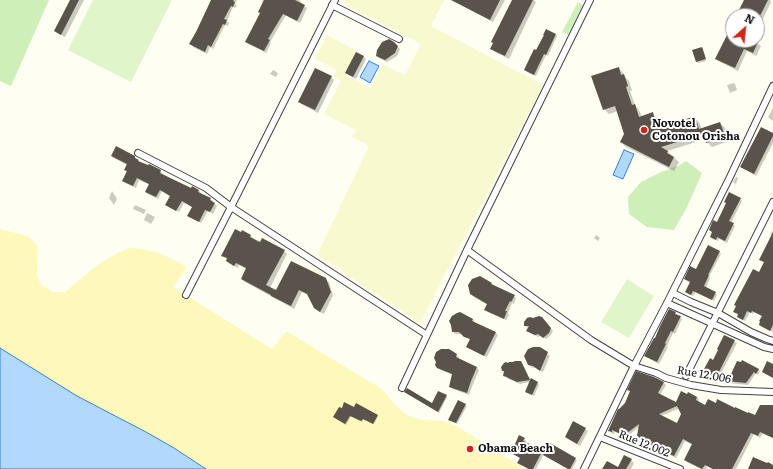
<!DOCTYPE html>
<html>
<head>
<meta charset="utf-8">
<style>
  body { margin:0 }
  #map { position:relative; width:773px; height:469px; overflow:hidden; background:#fffef3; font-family:Literata,serif }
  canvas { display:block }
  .north { position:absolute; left:725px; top:8px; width:40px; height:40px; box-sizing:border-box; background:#fff; border:1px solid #9f9f9f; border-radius:50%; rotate:27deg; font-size:11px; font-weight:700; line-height:16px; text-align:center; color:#101010 }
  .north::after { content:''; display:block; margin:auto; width:14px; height:18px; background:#d22417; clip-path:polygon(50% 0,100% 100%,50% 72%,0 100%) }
</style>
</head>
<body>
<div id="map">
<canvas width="773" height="469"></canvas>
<div class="north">N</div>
</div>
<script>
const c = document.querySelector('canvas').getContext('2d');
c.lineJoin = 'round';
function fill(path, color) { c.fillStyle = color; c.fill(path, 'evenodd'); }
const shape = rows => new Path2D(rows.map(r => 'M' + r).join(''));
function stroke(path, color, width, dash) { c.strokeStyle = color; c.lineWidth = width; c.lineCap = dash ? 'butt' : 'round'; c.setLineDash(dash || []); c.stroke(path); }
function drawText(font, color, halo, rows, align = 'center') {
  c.font = font + ' Literata,serif'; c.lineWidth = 4; c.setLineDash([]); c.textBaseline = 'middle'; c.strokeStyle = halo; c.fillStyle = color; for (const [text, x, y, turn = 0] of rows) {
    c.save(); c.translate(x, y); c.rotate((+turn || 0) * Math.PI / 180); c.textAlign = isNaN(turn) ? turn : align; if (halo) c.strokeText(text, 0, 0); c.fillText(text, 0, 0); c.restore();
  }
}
fill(shape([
  [346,0,444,0,431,26,543,85,531,108,420,323,317,255,369,146,352,137,356,130,324,114,341,81,334,77,337,70,315,59,327,35,359,52,346,75,370,88,383,64,405,75,421,44,344,4]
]), '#f8f9cf');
fill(shape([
  [0,0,49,0,11,86,0,81],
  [578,2,583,5,568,35,562,32],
  [686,161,702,173,687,207,674,230,647,227,629,214,628,197,641,182,661,172,678,166]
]), '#ceefb7');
fill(shape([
  [0,229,28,236,38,246,37,276,41,285,53,292,65,292,99,264,114,255,129,248,141,249,156,252,170,258,187,267,173,287,272,349,286,331,382,389,394,404,404,413,411,417,423,420,445,421,460,428,525,469,206,469,174,448,146,432,77,396,0,348]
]), '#fff8bb');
fill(shape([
  [93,0,172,0,131,82,68,50],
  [627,279,654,296,629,338,601,322]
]), '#e1f5ca');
const water = shape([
  [369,61,379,66,370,83,360,77,369,61],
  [624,150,634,154,623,179,613,175,624,150],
  [0,348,77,396,146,432,174,448,206,469,0,469,0,348]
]);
fill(water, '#b1d8fd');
stroke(water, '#3083dd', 1);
fill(shape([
  [71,0,84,0,65,37,59,34,55,31],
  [213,0,237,0,235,4,237,5,235,8,233,7,227,21,229,23,228,26,225,25,213,49,210,47,207,54,193,47,191,44],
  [263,0,299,0,301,2,300,4,307,8,300,23,286,15,270,42,271,43,266,53,249,44,246,42,261,13,264,4,262,2],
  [452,0,505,0,493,22,455,2],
  [513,0,534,0,536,2,509,59,495,52,491,49],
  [745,0,770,0,771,2,760,25,765,30,758,44,761,46,756,56,747,51,738,71,720,62,717,58,733,25,733,40,757,40,757,16,738,16],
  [556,35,557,36,548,56,546,55,536,76,527,72,525,70,536,51],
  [396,45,400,49,397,56,387,62,379,58,377,56],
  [703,49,706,61,698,63,697,62,693,51],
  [364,57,366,59,356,79,349,75,346,73],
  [618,68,623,73,625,77,629,81,632,91,630,91,635,105,639,110,642,117,653,114,658,119,661,129,694,117,699,122,702,129,720,123,725,128,729,141,712,147,707,142,706,139,667,151,679,162,674,171,626,147,621,142,625,134,618,111,609,114,604,109],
  [273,70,278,73,276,77,270,74],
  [331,77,334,80,318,113,303,105,299,102],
  [734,83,735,84,737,90,730,93,727,85],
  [773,108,773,121,768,117],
  [773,134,773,143,756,176,744,169,741,167],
  [112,156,134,157,141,163,160,171,162,173,162,174,192,190,199,190,201,193,200,194,210,199,213,201,212,202,217,206,213,214,208,211,201,223,191,218,189,216,193,207,184,203,179,212,169,207,171,196,162,191,158,199,148,194,146,192,150,185,139,180,136,188,125,183,123,181,127,172,125,170,127,165,114,158],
  [736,177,738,178,736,184,733,182],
  [112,191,117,199,114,205,109,198],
  [740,199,742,201,731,223,735,226,727,243,719,239,718,241,713,239,711,236,727,204],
  [135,205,146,210,144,214,133,209],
  [147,213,155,217,151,224,144,220],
  [773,230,773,332,762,327,760,325,763,316,754,312,753,314,750,312,745,321,740,319,739,315,734,312,737,307,735,305,759,273,765,263,760,259,772,236,770,235],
  [243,231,251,236,254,239,253,240,284,251,287,254,270,288,277,291,325,279,329,282,333,295,324,314,318,311,314,308,309,295,302,292,294,309,245,282,242,279,247,269,239,265,238,268,230,264,227,261,228,259,223,255],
  [596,235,600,238,598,241,594,238],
  [719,252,721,254,709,277,710,278,706,288,715,293,717,295,714,301,696,292,693,296,688,294,686,292,696,271],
  [480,277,514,296,516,298,514,304,512,303,508,313,509,315,506,320,488,312,488,305,474,297,471,294],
  [675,313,682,319,675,334,673,333,667,346,668,347,659,364,648,358,646,356,655,340],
  [462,314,473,319,475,322,475,323,495,332,498,335,487,357,470,349,467,347,470,340,462,333,459,334,455,334,453,331],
  [544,320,553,331,551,335,546,339,541,336,538,337,530,333,528,331,529,328,528,328,525,326],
  [725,336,737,343,718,379,705,371,713,361],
  [540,348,550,356,543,372,536,368,531,367,529,365],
  [456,355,459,357,458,359,477,368,479,370,473,384,469,395,453,389,450,386,453,375,441,370,436,365],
  [521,362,523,365,531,381,537,382,539,385,534,396,526,391,530,382,520,384,507,378,504,376,505,373,503,371,502,367,508,364],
  [758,370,760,371,758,375,756,373,748,385,729,383,727,381,731,375],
  [654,378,664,383,666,385,660,395,676,403,687,396,689,393,697,397,699,400,698,402,706,406,716,404,735,409,756,417,773,406,773,438,763,433,760,438,754,434,736,469,712,469,707,466,706,469,701,469,687,462,685,460,693,445,685,441,676,458,654,447,651,445,652,443,642,440,638,436,639,427,630,434,628,434,626,437,615,432,614,434,611,433,609,430,626,404,631,392,629,390],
  [680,408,682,414,677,424,661,416],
  [407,393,432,405,446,396,447,397,439,413],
  [465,405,467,406,457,424,451,421],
  [355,408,377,416,378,416,374,424,364,419,362,422,351,416,346,425,335,418,342,409],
  [585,429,588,431,580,446,568,439,566,437],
  [524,439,526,441,526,443,543,451,545,453,575,459,577,460,572,469,568,469,544,454,536,469,528,469,519,463,521,458,512,453],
  [631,460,634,463,631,469,604,469,618,468]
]), '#0003');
fill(shape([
  [70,0,79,0,61,35,54,31],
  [211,0,234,0,233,1,235,2,233,7,231,6,224,19,227,20,225,25,223,24,211,47,208,45,205,52,189,44,196,32],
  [264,0,295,0,305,5,297,21,283,14,268,39,270,40,264,51,245,42,260,13,258,12],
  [451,0,500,0,490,20],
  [512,0,533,0,505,56,490,49,493,43,491,42],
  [744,0,768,0,760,16,736,16],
  [733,23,733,40,754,40,758,42,753,53,744,49,735,68,715,59],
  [546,29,556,34,546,55,544,54,534,75,524,70,534,49,536,50,544,35,543,35],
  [389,39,394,42,398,46,395,53,385,60,376,56,377,50,382,42],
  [702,47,706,59,696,62,692,50],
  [356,52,364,56,353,77,345,73],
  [619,67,621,75,624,74,628,86,626,87,632,105,635,104,639,117,653,112,657,129,695,116,699,129,720,122,725,136,706,143,703,134,661,147,668,151,667,153,674,157,669,167,620,142,624,134,615,106,603,110,591,76],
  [315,68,332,76,315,110,298,102],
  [761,127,773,133,773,136,754,174,740,167],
  [116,146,135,156,135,158,139,160,138,161,148,165,149,164,161,170,160,173,191,188,192,186,199,190,198,192,211,198,210,200,215,203,210,212,205,210,199,222,187,216,192,207,182,201,176,211,165,205,170,196,160,190,156,197,145,192,149,184,137,178,133,186,122,181,127,171,124,170,127,164,111,156],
  [729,192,741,198,729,221,734,223,725,241,717,237,716,240,710,237,712,232,709,230,713,220,717,222,726,203,724,202],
  [235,229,241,232,242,230,251,235,250,237,260,242,262,238,285,250,266,285,276,290,291,261,326,278,331,292,320,312,314,308,307,294,299,290,291,306,271,296,271,295,241,279,246,268,236,263,234,266,226,261,227,258,221,256],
  [773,232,773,325,770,331,759,325,760,321,759,321,762,316,752,311,751,313,747,311,743,320,737,317,738,314,733,312,736,306,734,305,753,269,759,272,764,262,759,260],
  [708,245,720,251,708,275,709,275,704,286,716,292,712,300,693,291,691,295,685,292,690,282,684,279,690,266,696,269],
  [480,276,492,283,491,284,515,295,511,302,510,301,505,311,507,311,504,319,484,310,487,304,470,294,468,285,472,279],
  [669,309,676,312,675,314,681,316,673,332,671,331,665,343,666,344,657,362,644,356,654,338,655,338,660,326],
  [460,312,473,319,472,321,496,332,484,356,466,347,470,339,464,337,459,332,452,332,451,325,449,321,452,316,457,313],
  [539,316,542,317,551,328,549,333,543,338,538,334,535,335,526,331,529,326,524,326,524,322,527,318,530,317,533,318],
  [724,335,735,340,716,378,703,371,710,358,713,360,718,350,717,349],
  [533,347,540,347,548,352,540,371,533,366,528,365,524,356,528,349],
  [441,349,449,349,457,354,456,357,477,367,471,381,467,393,449,387,452,374,437,368,435,365,436,362,434,358,436,352],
  [742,360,759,369,756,374,754,372,746,383,726,381,730,373,731,374,737,361,741,362],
  [515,361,521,361,530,380,531,378,538,382,532,395,525,392,530,380,517,382,508,378,507,377,503,376,504,371,502,371,501,367,504,363,506,362,508,363,509,362,513,362],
  [767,361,773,364,773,378,762,372],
  [636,371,654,377,664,382,658,393,676,402,681,391,687,394,688,392,697,397,696,400,705,405,708,399,716,403,717,399,735,408,735,407,748,413,748,412,755,415,760,405,773,405,773,438,760,432,758,436,751,433,732,469,713,469,705,465,702,469,684,460,692,444,683,439,674,456,650,445,652,442,639,438,639,437,637,436,639,424,627,433,626,432,623,435,612,430,612,432,608,431,618,409,619,409,625,403,630,391,627,390],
  [677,406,681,414,677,423,659,414],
  [407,388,432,403,438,391,447,395,438,412,404,392],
  [458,400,466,404,456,423,448,420],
  [344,402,354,407,356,403,378,415,373,424,363,419,361,421,350,416,345,424,333,417,339,407,342,408],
  [573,421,586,428,577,444,565,437],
  [519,435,525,438,523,441,543,450,533,469,529,469,517,463,520,458,511,453],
  [550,443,576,458,570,469,568,469,543,455],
  [624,455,632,459,626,469,602,469,607,461,618,467],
  [753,457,767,463,768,462,773,465,773,469,748,469]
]), '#5a534b');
const minor = shape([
  [332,5,399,39],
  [138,153,206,188,231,207,427,335],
  [467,250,591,340,634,366,656,373,666,378,691,385,721,390,773,392],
  [673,293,691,302,718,313,751,332,767,339,773,341],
  [186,295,231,207,335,0],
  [667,303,764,347,773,349],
  [686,376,773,202],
  [402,388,467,250,590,0],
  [600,437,680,469],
  [584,469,634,366,667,303,729,179,773,86]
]);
stroke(minor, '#434343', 8);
stroke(minor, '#fff', 6);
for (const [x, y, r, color] of [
  [644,130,4,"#d22417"],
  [470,449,4,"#d22417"]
]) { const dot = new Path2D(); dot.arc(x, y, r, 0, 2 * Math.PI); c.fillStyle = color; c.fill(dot); stroke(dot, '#fff', 1.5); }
drawText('bold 11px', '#101010', '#fff', [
  ["Novotel",652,124],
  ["Cotonou Orisha",652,137],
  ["Obama Beach",478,449]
], 'left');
drawText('11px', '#101010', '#fff', [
  ["Rue 12.006",704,375,10],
  ["Rue 12.002",644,444,22]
]);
</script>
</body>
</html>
